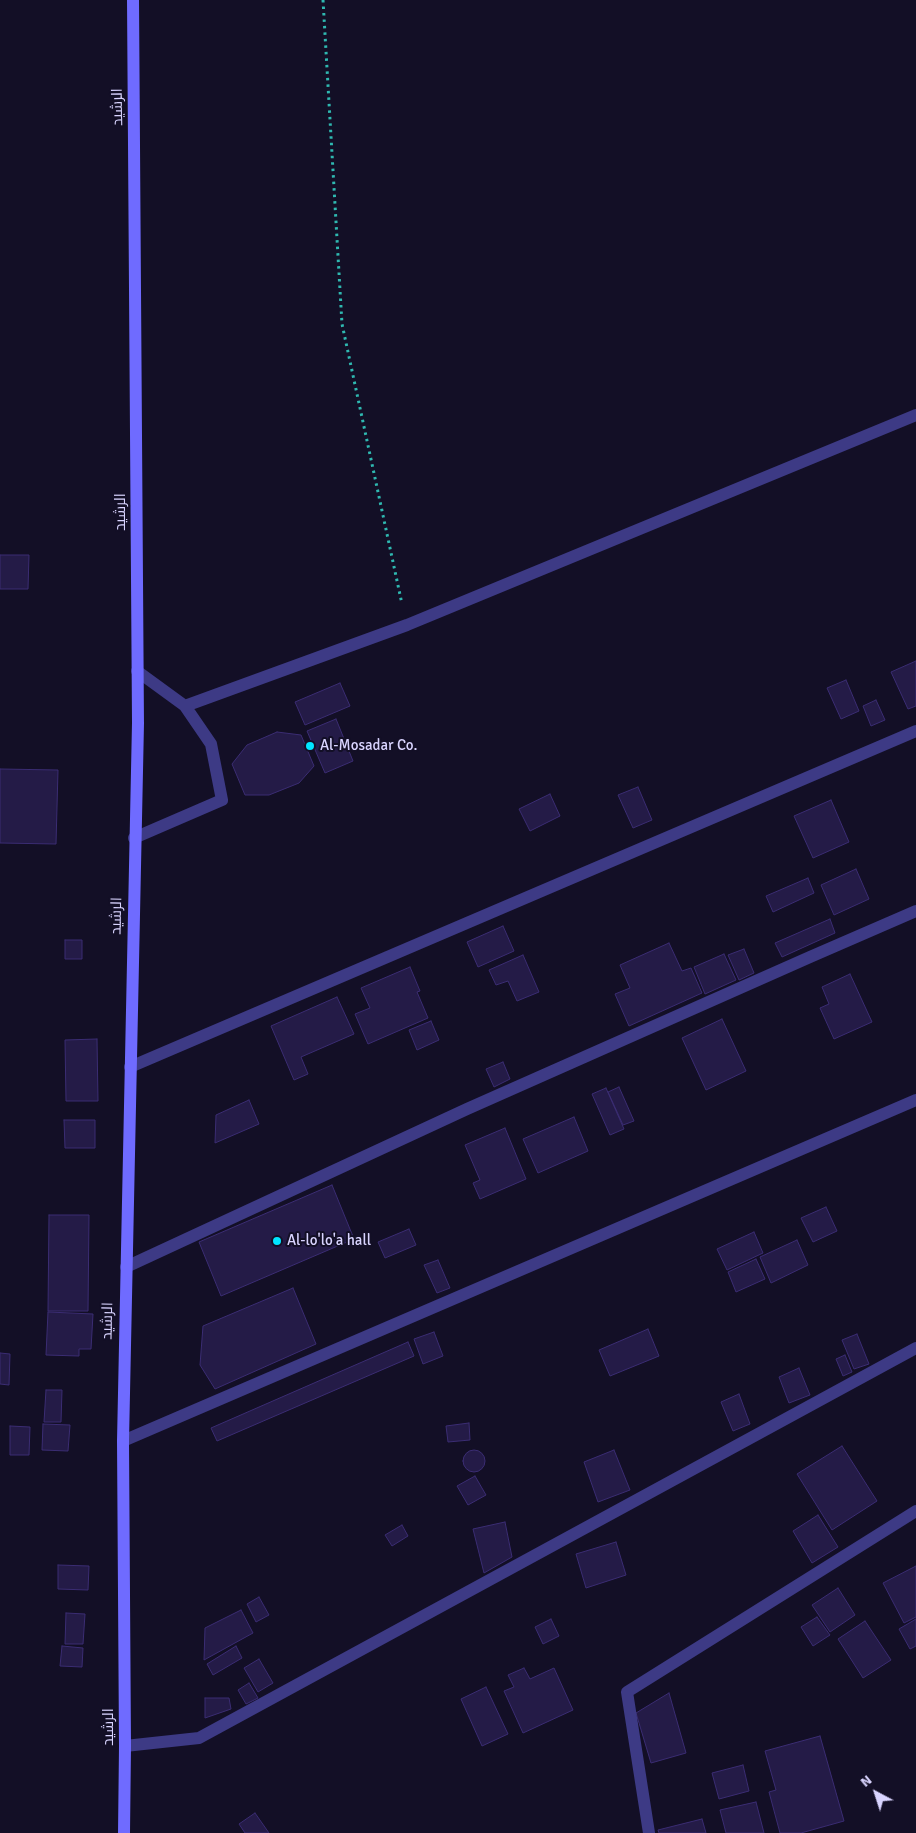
<!DOCTYPE html>
<html>
<head>
<meta charset="utf-8">
<style>
  body { margin:0 }
  #map { position:relative; width:916px; height:1833px; overflow:hidden; background:#130f26; font-family:Signika,sans-serif }
  canvas { display:block }
  .north { position:absolute; left:851px; top:1768px; width:50px; height:50px; -webkit-text-stroke:4px #130f26; paint-order:stroke; rotate:320deg; font-size:14px; font-weight:700; line-height:20px; text-align:center; color:#d9d4ff }
  .north::after { content:''; display:block; margin:auto; width:18px; height:22px; background:#d9d4ff; clip-path:polygon(50% 0,100% 100%,50% 72%,0 100%) }
</style>
</head>
<body>
<div id="map">
<canvas width="916" height="1833"></canvas>
<div class="north">N</div>
</div>
<script>
const c = document.querySelector('canvas').getContext('2d');
c.lineJoin = 'round';
function fill(path, color) { c.fillStyle = color; c.fill(path, 'evenodd'); }
const shape = rows => new Path2D(rows.map(r => 'M' + r).join(''));
function stroke(path, color, width, dash) { c.strokeStyle = color; c.lineWidth = width; c.lineCap = dash ? 'butt' : 'round'; c.setLineDash(dash || []); c.stroke(path); }
function drawText(font, color, halo, rows, align = 'center') {
  c.font = font + ' Signika,Cairo,sans-serif'; c.lineWidth = 4; c.setLineDash([]); c.textBaseline = 'middle'; c.strokeStyle = halo; c.fillStyle = color; for (const [text, x, y, turn = 0] of rows) {
    c.save(); c.translate(x, y); c.rotate((+turn || 0) * Math.PI / 180); c.textAlign = isNaN(turn) ? turn : align; if (halo) c.strokeText(text, 0, 0); c.fillText(text, 0, 0); c.restore();
  }
}
const building = shape([
  [0,555,29,555,28,589,0,589,0,555],
  [916,661,916,706,908,709,891,672,916,661],
  [846,680,859,711,841,719,827,688,846,680],
  [340,683,350,706,305,725,295,702,340,683],
  [876,700,885,720,871,726,863,706,876,700],
  [336,719,353,761,325,773,307,731,336,719],
  [277,732,301,735,314,766,299,783,269,795,245,795,232,764,247,745,277,732],
  [0,769,58,770,56,844,0,843,0,769],
  [638,787,652,820,633,828,618,795,638,787],
  [550,794,560,816,530,831,519,809,550,794],
  [831,800,849,842,813,858,794,816,831,800],
  [856,869,869,899,834,915,821,885,856,869],
  [808,878,814,893,773,912,766,896,808,878],
  [830,919,835,933,782,957,775,943,830,919],
  [503,926,514,951,478,967,467,942,503,926],
  [65,940,82,940,82,959,65,959,65,940],
  [669,943,682,971,691,968,702,993,629,1026,615,994,630,988,620,965,669,943],
  [744,949,754,973,739,980,728,955,744,949],
  [724,954,736,980,705,994,694,967,724,954],
  [523,955,539,992,517,1001,508,981,496,985,489,970,523,955],
  [410,967,420,991,417,992,428,1018,368,1044,355,1014,370,1008,361,988,410,967],
  [850,974,872,1022,834,1039,820,1008,829,1004,822,987,850,974],
  [337,997,354,1034,301,1057,308,1074,294,1080,271,1026,337,997],
  [722,1019,746,1071,706,1090,682,1038,722,1019],
  [431,1021,439,1040,417,1050,409,1030,431,1021],
  [97,1039,98,1101,66,1101,65,1040,97,1039],
  [503,1062,510,1079,494,1087,486,1069,503,1062],
  [619,1087,634,1121,623,1125,608,1092,619,1087],
  [606,1088,624,1129,610,1135,592,1094,606,1088],
  [249,1100,259,1124,215,1143,216,1115,249,1100],
  [574,1117,588,1151,538,1173,523,1139,574,1117],
  [64,1120,95,1120,95,1148,65,1148,64,1120],
  [505,1128,526,1179,480,1199,473,1183,480,1180,465,1145,505,1128],
  [332,1185,354,1239,221,1296,199,1242,332,1185],
  [826,1207,837,1231,813,1242,801,1218,826,1207],
  [49,1215,89,1215,88,1311,48,1311,49,1215],
  [409,1229,416,1245,385,1258,378,1242,409,1229],
  [754,1232,763,1253,727,1270,717,1249,754,1232],
  [797,1240,808,1265,771,1283,760,1257,797,1240],
  [756,1259,765,1279,736,1292,728,1272,756,1259],
  [438,1260,450,1288,437,1293,424,1265,438,1260],
  [293,1288,316,1344,215,1389,200,1365,203,1326,293,1288],
  [48,1312,93,1314,91,1349,79,1349,79,1356,46,1355,48,1312],
  [648,1329,659,1356,610,1376,599,1350,648,1329],
  [434,1332,443,1356,423,1364,414,1339,434,1332],
  [857,1334,869,1364,854,1369,842,1340,857,1334],
  [408,1342,414,1356,217,1441,211,1428,408,1342],
  [0,1353,10,1354,9,1385,0,1384,0,1353],
  [845,1355,852,1372,843,1376,836,1359,845,1355],
  [799,1368,810,1395,789,1403,779,1377,799,1368],
  [46,1390,62,1390,61,1422,44,1422,46,1390],
  [739,1394,750,1424,733,1431,721,1402,739,1394],
  [469,1423,470,1440,448,1442,446,1426,469,1423],
  [43,1424,70,1425,68,1451,42,1450,43,1424],
  [10,1426,30,1427,29,1455,10,1455,10,1426],
  [842,1446,877,1501,832,1530,797,1474,842,1446],
  '463 1461a11 11 0 1 1 22 0a11 11 0 1 1-22 0Z',
  [614,1450,630,1490,598,1502,584,1462,614,1450],
  [475,1476,486,1495,468,1505,457,1486,475,1476],
  [818,1515,838,1547,812,1563,793,1531,818,1515],
  [505,1522,512,1557,484,1573,473,1529,505,1522],
  [402,1525,408,1536,392,1546,385,1535,402,1525],
  [616,1542,626,1575,586,1588,576,1554,616,1542],
  [58,1565,89,1566,88,1590,58,1589,58,1565],
  [916,1566,916,1617,904,1623,883,1583,916,1566],
  [838,1588,855,1615,830,1632,812,1605,838,1588],
  [259,1597,269,1615,256,1622,247,1604,259,1597],
  [241,1610,253,1633,204,1660,205,1628,241,1610],
  [66,1613,85,1614,83,1644,65,1644,66,1613],
  [817,1617,830,1635,813,1646,801,1627,817,1617],
  [551,1619,559,1636,543,1644,535,1627,551,1619],
  [916,1619,916,1646,910,1649,899,1629,916,1619],
  [865,1621,891,1660,863,1678,838,1639,865,1621],
  [62,1646,83,1648,82,1667,60,1666,62,1646],
  [236,1646,242,1658,213,1675,207,1664,236,1646],
  [259,1659,273,1683,258,1692,244,1668,259,1659],
  [524,1668,530,1679,554,1668,573,1710,523,1733,504,1691,514,1687,508,1675,524,1668],
  [249,1683,258,1698,246,1704,238,1690,249,1683],
  [486,1687,508,1734,482,1746,461,1699,486,1687],
  [669,1693,686,1753,651,1763,636,1713,669,1693],
  [205,1698,229,1698,231,1709,205,1718,205,1698],
  [820,1736,844,1821,801,1833,780,1833,769,1792,776,1790,765,1751,820,1736],
  [743,1765,749,1791,719,1799,712,1773,743,1765],
  [756,1802,764,1833,726,1833,720,1810,756,1802],
  [255,1813,269,1833,245,1833,239,1824,255,1813],
  [702,1819,706,1833,659,1833,658,1830,702,1819]
]);
fill(building, '#241b47');
stroke(building, '#3b2d73', 1);
stroke(shape([
  [323,0,342,324,402,604]
]), '#2fb8b0', 3, [2.5, 4]);
stroke(shape([
  [185,706,407,625,916,415],
  [134,838,222,800,211,744,185,706,137,671],
  [123,1441,916,1100]
]), '#3d3a85', 12);
stroke(shape([
  [130,1067,916,731],
  [126,1267,467,1109,810,957,916,911],
  [125,1746,199,1738,916,1348],
  [649,1833,627,1692,916,1511]
]), '#3d3a85', 12);
stroke(shape([
  [124,1833,125,1746,123,1441,138,723,133,0]
]), '#6f6bff', 12);
for (const [x, y, r, color] of [
  [310,746,5,"#00e5ff"],
  [277,1241,5,"#00e5ff"]
]) { const dot = new Path2D(); dot.arc(x, y, r, 0, 2 * Math.PI); c.fillStyle = color; c.fill(dot); stroke(dot, '#130f26', 2); }
drawText('15px', '#d9d4ff', '#130f26', [
  ["الرشيد",118,107,-91],
  ["الرشيد",121,512,-90],
  ["الرشيد",117,916,-89],
  ["الرشيد",108,1321,-89],
  ["الرشيد",109,1727,-90]
]);
drawText('15px', '#d9d4ff', '#130f26', [
  ["Al-Mosadar Co.",320,746],
  ["Al-lo'lo'a hall",287,1241]
], 'left');
</script>
</body>
</html>
